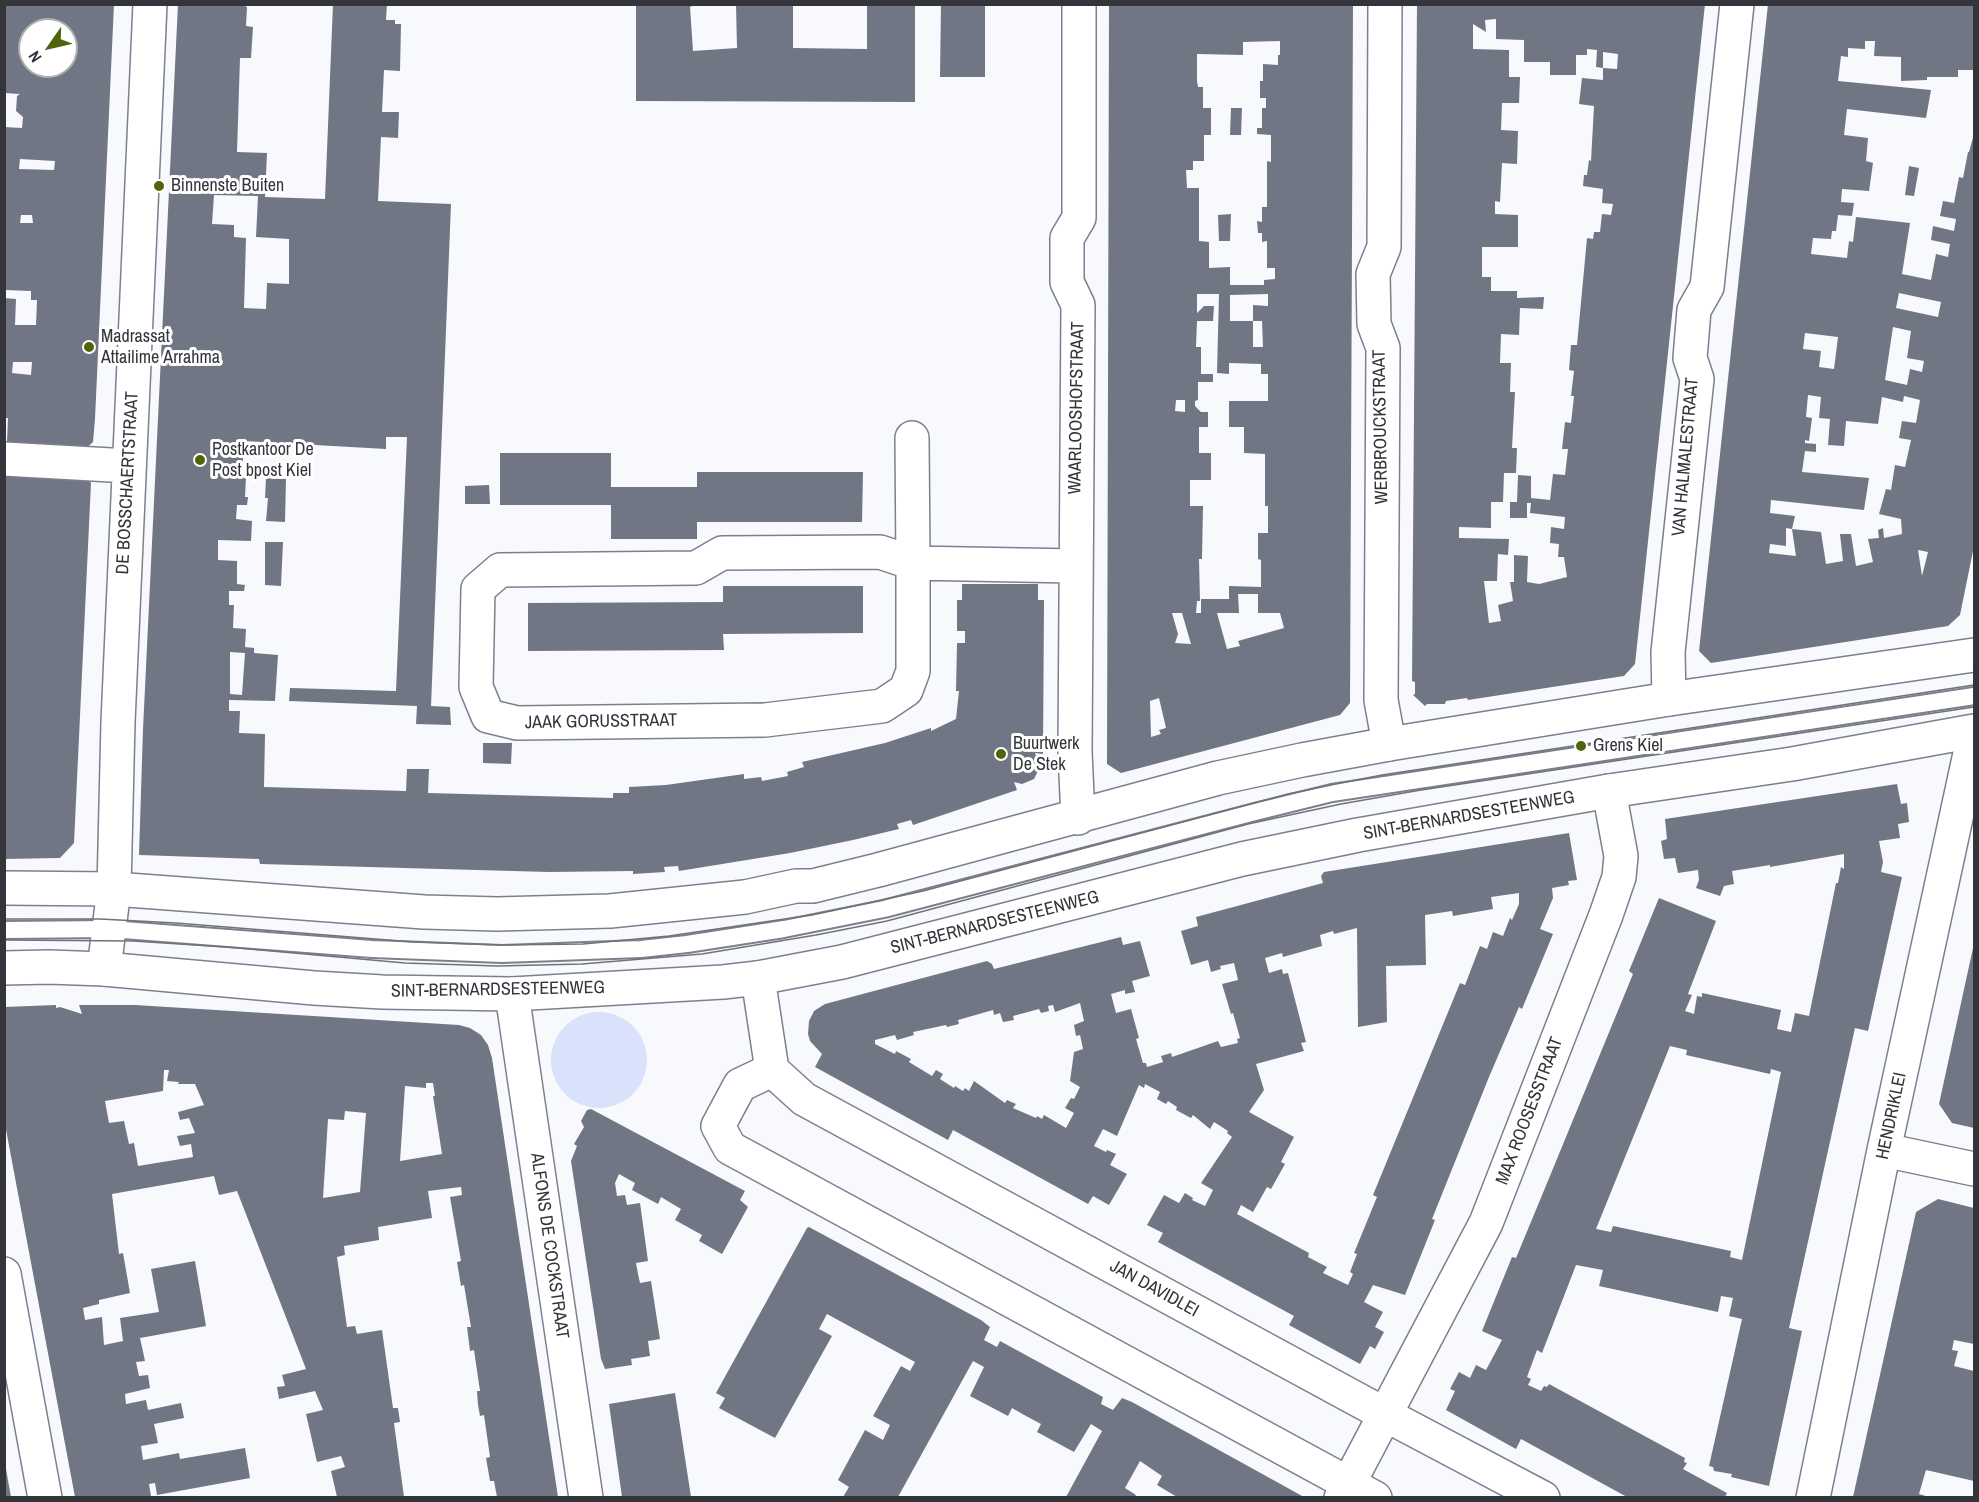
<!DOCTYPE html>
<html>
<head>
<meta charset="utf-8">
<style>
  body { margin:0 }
  #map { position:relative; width:1979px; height:1502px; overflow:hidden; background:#f8f9fc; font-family:"Archivo Narrow",sans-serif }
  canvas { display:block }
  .frame { position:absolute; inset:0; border:6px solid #33353b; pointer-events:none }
  .north { position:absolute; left:18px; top:18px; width:60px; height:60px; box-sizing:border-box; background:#fff; border:2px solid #adaeb1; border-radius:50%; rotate:236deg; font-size:16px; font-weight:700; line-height:24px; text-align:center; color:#33353b }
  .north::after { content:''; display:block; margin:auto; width:21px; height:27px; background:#50630d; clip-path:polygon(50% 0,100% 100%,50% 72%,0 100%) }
</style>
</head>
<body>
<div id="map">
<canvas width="1979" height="1502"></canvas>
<div class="frame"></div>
<div class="north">N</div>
</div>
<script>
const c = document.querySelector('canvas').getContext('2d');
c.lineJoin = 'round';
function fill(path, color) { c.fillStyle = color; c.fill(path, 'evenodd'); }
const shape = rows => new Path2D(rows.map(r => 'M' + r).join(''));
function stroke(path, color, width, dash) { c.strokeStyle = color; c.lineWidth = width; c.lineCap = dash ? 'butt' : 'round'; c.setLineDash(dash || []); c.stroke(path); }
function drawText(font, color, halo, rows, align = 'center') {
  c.font = font + ' "Archivo Narrow",sans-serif'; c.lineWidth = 6; c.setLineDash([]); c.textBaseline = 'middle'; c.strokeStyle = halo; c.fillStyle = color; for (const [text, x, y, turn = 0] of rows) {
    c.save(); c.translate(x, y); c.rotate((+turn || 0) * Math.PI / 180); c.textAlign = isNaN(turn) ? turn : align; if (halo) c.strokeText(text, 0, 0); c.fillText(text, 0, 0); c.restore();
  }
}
fill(shape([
  '551 1060a48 48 0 1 1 96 0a48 48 0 1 1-96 0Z'
]), '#dae1fa');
fill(shape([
  [4,4,114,4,95,419,93,442,83,451,11,447,7,441,8,418,4,418,4,298,16,299,15,325,36,325,37,300,31,300,31,291,4,290,4,127,22,128,23,117,16,111,17,96,20,94,4,93],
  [30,30,66,30,66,66,30,66],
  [20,159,55,161,54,170,19,169],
  [21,215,32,215,33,223,20,223],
  [13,362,32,362,31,375,12,373],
  [178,4,240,4,247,7,246,26,253,27,251,58,240,58,237,152,267,153,265,197,325,199,333,4,387,4,386,20,395,20,395,24,401,24,400,71,384,70,382,112,399,112,398,138,381,137,378,201,451,204,431,706,450,707,451,725,416,724,417,706,289,701,290,688,396,691,407,437,386,437,386,449,244,441,242,476,246,477,245,497,248,497,247,505,237,505,236,519,252,521,251,541,218,540,218,560,237,561,237,584,245,585,244,591,229,591,229,605,234,605,233,628,246,629,245,647,254,648,254,653,278,655,275,701,229,700,229,711,240,711,239,733,265,734,264,787,406,791,407,769,429,769,428,793,613,798,613,793,629,793,629,787,666,785,744,774,744,779,761,777,762,781,788,776,787,772,804,767,802,762,885,743,931,728,931,731,956,719,959,691,956,691,957,643,965,643,965,631,957,631,957,600,962,600,962,584,1038,584,1038,600,1044,600,1043,754,1035,753,1040,767,1034,779,1022,784,1014,782,1017,790,913,825,911,820,897,824,899,829,853,840,790,853,679,871,678,866,664,867,665,872,633,874,633,871,549,872,260,864,259,859,139,855,143,729],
  [214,195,258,196,256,237,289,239,289,284,267,283,266,309,244,308,246,238,234,237,234,225,212,224],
  [230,652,245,653,242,695,230,694],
  [636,4,696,4,690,7,693,51,737,48,736,4,793,4,793,48,867,49,867,4,915,4,915,102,636,101],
  [941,4,985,4,985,77,940,77],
  [1109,4,1353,4,1350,703,1340,715,1121,773,1107,764],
  [1280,41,1280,55,1278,55,1278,65,1263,64,1263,81,1260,81,1260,98,1266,98,1266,108,1262,108,1262,128,1257,128,1257,134,1271,135,1271,162,1267,161,1267,207,1262,207,1262,222,1257,221,1258,233,1262,233,1262,242,1267,241,1267,268,1275,268,1275,279,1264,280,1264,285,1230,285,1230,267,1209,268,1209,242,1199,241,1199,188,1187,188,1186,170,1193,170,1193,161,1204,161,1204,135,1211,135,1211,108,1203,108,1203,87,1198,87,1197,81,1197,54,1243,55,1243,42],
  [1197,294,1219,294,1217,373,1229,374,1229,363,1261,364,1261,374,1268,374,1268,401,1229,401,1229,427,1244,427,1244,453,1265,454,1265,506,1268,506,1268,533,1258,533,1258,559,1261,560,1261,587,1229,586,1229,599,1201,599,1201,613,1196,613,1197,601,1200,601,1199,559,1202,559,1203,506,1190,506,1190,480,1211,480,1211,453,1199,453,1199,427,1208,427,1208,412,1201,412,1195,406,1195,401,1198,400,1198,382,1213,382,1213,374,1201,374,1201,347,1196,347,1197,321,1213,321,1214,306,1204,306,1197,313],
  [1268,294,1268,306,1253,305,1253,321,1262,321,1263,347,1253,347,1253,321,1230,321,1230,295],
  [1176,400,1185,400,1185,412,1175,411],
  [1238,594,1258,594,1258,613,1280,613,1284,628,1238,641,1240,646,1227,649,1217,613,1239,613],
  [1172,613,1182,613,1191,644,1175,643,1178,634],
  [1159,698,1166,728,1159,730,1161,734,1151,737,1150,701],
  [1417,4,1705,4,1635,664,1624,676,1468,700,1467,698,1446,701,1445,704,1427,704,1425,706,1413,695,1415,694,1415,682,1412,681],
  [1496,19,1496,39,1524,40,1524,62,1550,62,1550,75,1576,75,1576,55,1587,55,1587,49,1597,50,1596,67,1603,68,1603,52,1618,54,1617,69,1603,68,1603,80,1582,78,1579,104,1594,106,1591,161,1589,160,1587,175,1584,175,1583,186,1603,189,1602,203,1613,204,1611,215,1602,214,1600,232,1594,232,1593,239,1587,238,1577,345,1571,345,1569,370,1574,371,1571,396,1574,396,1571,423,1565,422,1562,449,1568,449,1565,475,1553,474,1550,500,1531,498,1531,476,1518,475,1517,502,1510,502,1510,518,1527,518,1527,503,1531,503,1530,513,1565,517,1564,529,1551,527,1550,543,1559,544,1558,557,1564,557,1567,577,1539,584,1527,582,1528,556,1514,555,1514,582,1510,582,1513,601,1498,605,1501,621,1489,623,1484,581,1497,581,1498,554,1508,555,1509,539,1459,538,1459,527,1491,528,1491,502,1503,502,1504,473,1516,473,1517,448,1512,448,1515,392,1510,392,1511,363,1500,363,1501,334,1519,335,1520,308,1543,309,1544,297,1517,298,1517,291,1491,291,1491,277,1482,277,1482,247,1518,247,1518,215,1495,214,1495,201,1500,202,1502,163,1517,164,1518,131,1501,130,1502,103,1519,103,1520,77,1509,77,1509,50,1473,49,1473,24,1486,32,1485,20],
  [1768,4,1974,4,1974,70,1958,70,1958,77,1927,77,1927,80,1901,81,1901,57,1874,56,1875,41,1865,41,1865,49,1848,48,1848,57,1841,56,1838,81,1931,90,1926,118,1847,109,1844,135,1868,138,1866,161,1873,163,1869,191,1842,189,1841,202,1854,203,1852,216,1838,215,1836,231,1832,231,1831,239,1813,238,1811,254,1847,258,1849,241,1853,242,1856,217,1910,223,1902,274,1931,280,1936,254,1948,257,1950,244,1931,240,1933,226,1954,231,1956,219,1940,216,1943,201,1954,203,1959,177,1963,178,1968,152,1969,152,1974,134,1974,546,1960,615,1948,626,1711,663,1699,651],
  [1899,293,1941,302,1938,317,1896,308],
  [1893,327,1911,331,1907,358,1924,361,1922,372,1910,369,1907,385,1885,380],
  [1805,333,1838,337,1834,369,1819,367,1821,351,1803,349],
  [1808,395,1821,397,1819,418,1830,419,1828,445,1844,446,1846,421,1878,424,1882,397,1903,402,1904,396,1920,400,1916,423,1902,421,1899,438,1911,440,1905,467,1895,465,1891,490,1886,489,1879,514,1901,519,1902,534,1884,538,1883,528,1878,530,1879,538,1868,539,1873,562,1856,566,1851,534,1840,534,1843,561,1826,564,1821,532,1792,529,1796,556,1769,553,1770,544,1786,546,1786,528,1792,529,1795,516,1770,513,1771,500,1864,510,1869,478,1802,472,1805,451,1816,452,1816,444,1805,443,1805,440,1809,441,1812,418,1806,417],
  [1918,550,1928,552,1922,576],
  [1231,108,1242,108,1241,135,1230,135],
  [1909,166,1919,168,1914,196,1905,195],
  [1231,214,1230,241,1219,241,1218,215],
  [500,453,611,453,611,487,697,487,697,472,863,472,862,522,697,522,697,539,611,539,611,505,500,505],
  [11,471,83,473,91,483,74,843,60,858,4,859,4,494,5,476],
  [266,478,286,479,285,522,266,521,268,498,265,498],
  [489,485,490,504,465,504,465,486],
  [265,542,283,542,281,586,265,585],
  [723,586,863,586,863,633,723,634,724,650,528,651,528,603,723,602],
  [483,743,512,743,511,764,483,763],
  [1897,784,1901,804,1907,803,1909,822,1898,824,1900,838,1879,841,1883,862,1881,872,1902,877,1868,1031,1855,1028,1789,1328,1802,1331,1769,1486,1731,1477,1732,1474,1714,1471,1713,1467,1709,1466,1742,1319,1729,1316,1733,1298,1721,1296,1718,1312,1599,1286,1603,1270,1576,1265,1542,1353,1537,1350,1527,1377,1531,1379,1528,1385,1541,1391,1544,1386,1547,1387,1549,1384,1685,1458,1684,1462,1687,1463,1683,1469,1727,1493,1725,1497,1627,1497,1521,1439,1516,1449,1446,1410,1455,1391,1450,1389,1459,1372,1470,1378,1476,1365,1486,1370,1502,1340,1482,1331,1512,1257,1516,1258,1545,1188,1633,974,1629,971,1659,898,1716,921,1688,994,1692,995,1685,1011,1694,1014,1697,996,1702,997,1702,993,1781,1010,1777,1029,1791,1032,1795,1013,1809,1016,1836,883,1838,883,1841,867,1844,869,1844,854,1770,867,1770,865,1732,871,1734,884,1724,886,1720,896,1696,888,1699,880,1698,870,1678,873,1675,858,1664,859,1661,841,1667,839,1665,819],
  [1670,1046,1687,1050,1686,1055,1770,1074,1771,1069,1781,1072,1742,1260,1730,1257,1731,1251,1613,1226,1611,1232,1596,1229],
  [1569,833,1577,880,1568,881,1569,885,1552,888,1553,898,1540,929,1553,934,1522,1009,1519,1007,1489,1077,1432,1219,1435,1220,1405,1295,1373,1285,1364,1302,1383,1312,1375,1327,1384,1332,1375,1349,1370,1346,1360,1364,1289,1325,1294,1316,1158,1242,1163,1233,1147,1225,1164,1195,1179,1203,1185,1193,1193,1198,1192,1200,1205,1206,1213,1190,1201,1183,1232,1137,1227,1133,1228,1131,1214,1122,1210,1129,1193,1115,1191,1118,1176,1110,1177,1107,1168,1101,1166,1104,1157,1099,1160,1092,1145,1084,1144,1088,1139,1085,1117,1136,1103,1129,1094,1146,1106,1152,1107,1150,1116,1154,1110,1165,1127,1174,1109,1205,1093,1196,1088,1204,953,1130,948,1140,815,1067,822,1054,810,1041,808,1034,809,1021,814,1011,825,1004,987,961,992,964,994,969,1121,937,1123,945,1140,941,1150,976,1132,981,1135,992,1125,994,1125,990,1111,994,1116,1013,1131,1009,1139,1038,1136,1039,1143,1063,1146,1063,1147,1067,1163,1062,1161,1056,1171,1053,1172,1057,1218,1041,1221,1047,1238,1043,1237,1039,1240,1038,1233,1013,1231,1014,1222,984,1238,980,1234,963,1220,966,1221,969,1211,972,1208,960,1191,965,1181,931,1198,926,1196,917,1323,883,1321,876,1324,872],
  [1519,893,1519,904,1512,920,1510,918,1503,936,1493,932,1487,949,1480,946,1465,985,1460,983,1373,1195,1377,1197,1354,1253,1357,1254,1350,1272,1353,1274,1348,1285,1323,1273,1327,1267,1308,1257,1309,1253,1237,1214,1241,1205,1253,1212,1267,1187,1271,1189,1285,1164,1281,1162,1294,1137,1249,1112,1264,1090,1256,1064,1304,1051,1301,1043,1306,1042,1288,973,1283,974,1282,969,1269,973,1265,958,1282,953,1283,957,1322,946,1320,935,1333,931,1334,934,1357,928,1358,1027,1387,1022,1386,966,1426,965,1425,915,1452,911,1453,916,1493,909,1491,897],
  [1080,1003,1084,1021,1074,1025,1076,1036,1080,1035,1083,1049,1074,1052,1070,1081,1080,1087,1074,1099,1071,1098,1065,1108,1074,1113,1066,1128,1044,1115,1042,1119,1037,1116,1036,1118,1013,1108,1016,1104,1007,1100,1005,1103,974,1081,969,1091,965,1088,963,1091,955,1086,954,1088,940,1079,943,1074,936,1070,932,1076,909,1062,911,1059,896,1051,895,1054,875,1044,875,1040,895,1035,897,1040,914,1035,913,1032,946,1025,947,1027,959,1024,958,1020,993,1010,994,1015,1000,1013,1003,1022,1014,1020,1013,1016,1039,1009,1041,1013,1049,1011,1048,1006,1053,1005,1055,1012],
  [1973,948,1974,948,1974,1128,1952,1123,1939,1104],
  [56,1005,56,1008,60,1007,82,1014,79,1005,135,1005,459,1025,470,1028,481,1035,488,1045,492,1058,558,1497,497,1497,494,1481,490,1481,486,1458,490,1457,484,1415,480,1416,478,1405,477,1391,480,1391,474,1350,470,1351,467,1327,471,1327,464,1285,461,1286,457,1262,461,1261,450,1197,462,1195,461,1187,428,1191,432,1218,378,1227,379,1240,344,1246,345,1255,337,1257,347,1327,355,1326,357,1334,382,1330,393,1408,398,1408,400,1422,394,1423,404,1497,337,1497,331,1471,345,1467,341,1456,317,1462,306,1414,323,1410,315,1391,279,1399,277,1387,285,1386,282,1375,306,1369,237,1191,219,1195,214,1176,112,1194,119,1254,123,1253,130,1293,99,1300,99,1304,83,1308,85,1320,102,1317,104,1345,123,1341,120,1318,159,1312,151,1269,195,1261,206,1326,140,1338,145,1361,136,1362,139,1376,148,1375,150,1388,125,1394,126,1404,146,1400,148,1410,181,1403,184,1418,154,1424,158,1443,141,1446,143,1460,179,1453,180,1459,245,1448,250,1478,157,1495,155,1483,149,1484,151,1496,143,1497,75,1497,4,1119,4,1007],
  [164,1070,169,1070,167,1081,179,1082,178,1084,195,1084,204,1105,178,1112,180,1120,189,1118,195,1133,177,1136,180,1146,191,1144,193,1157,138,1166,134,1143,129,1144,124,1121,109,1123,105,1101,163,1091],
  [426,1083,433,1083,435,1096,433,1096,442,1154,400,1161,405,1086,426,1088],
  [345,1111,366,1113,360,1192,323,1198,328,1119,344,1120],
  [591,1109,745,1191,740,1200,748,1207,722,1254,699,1241,702,1235,675,1220,681,1209,661,1197,658,1204,632,1190,635,1183,619,1174,615,1183,617,1196,625,1195,627,1205,640,1203,648,1261,636,1263,638,1274,640,1283,651,1281,660,1339,648,1341,650,1356,631,1359,632,1365,605,1369,601,1359,571,1161,577,1146,574,1144,584,1127,581,1121,587,1110],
  [1938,1199,1974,1208,1974,1344,1954,1340,1952,1350,1958,1351,1954,1366,1974,1371,1974,1481,1926,1470,1919,1494,1929,1497,1853,1497,1916,1212],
  [809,1227,981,1320,990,1327,984,1340,997,1347,1000,1341,1103,1397,1101,1404,1113,1410,1122,1398,1132,1402,1304,1497,1177,1497,1157,1485,1162,1476,1140,1461,1125,1488,1136,1495,1135,1497,1066,1497,1102,1431,1091,1424,1074,1452,1037,1432,1041,1424,1026,1416,1012,1408,1008,1416,970,1396,984,1367,973,1361,898,1497,843,1497,849,1487,838,1480,865,1430,883,1440,890,1425,873,1416,901,1366,910,1371,915,1362,827,1314,819,1329,832,1336,775,1438,719,1408,725,1398,716,1393,807,1228],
  [675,1393,691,1497,622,1497,609,1404],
  [4,1469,6,1469,11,1497,4,1497]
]), '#717684');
const service = shape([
  [4,930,110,929,372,949,502,954,641,949,687,944,784,929,884,909,1255,812,1332,793,1974,696]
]);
const minor = shape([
  [1385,4,1384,247,1373,274,1374,324,1383,348,1381,700,1389,744],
  [912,438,913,563,913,671,906,690,882,706,765,720,517,723,488,716,476,687,478,589,500,570,696,568,722,553,880,552,913,563,1075,566],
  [4,459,129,466],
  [1669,699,1668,652,1697,379,1690,358,1694,310,1707,287,1737,4],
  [1078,818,1075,752,1078,305,1067,282,1067,238,1079,218,1079,4],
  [104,969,114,889,118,722,150,4],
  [758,978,772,1070,804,1099,1386,1415,1543,1498],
  [512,994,586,1498],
  [772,1070,740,1085,718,1126,730,1148,1375,1498],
  [1884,1150,1974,1169],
  [4,1274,45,1498],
  [1341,1498,1486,1223,1606,915,1619,877,1621,856,1609,791],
  [1813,1498,1884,1150,1974,735]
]);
const tertiary = shape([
  [4,888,114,889,424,912,497,914,610,911,745,897,796,886,813,886,878,870,1218,778,1302,760,1389,744,1669,699,1974,655],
  [4,968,49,967,104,969,314,988,382,992,512,994,723,982,758,978,842,962,1242,859,1358,835,1609,791,1792,764,1974,731]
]);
stroke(service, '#7c808e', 20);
stroke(minor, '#7c808e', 36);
stroke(tertiary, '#7c808e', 36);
stroke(service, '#fff', 16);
stroke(minor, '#fff', 33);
stroke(tertiary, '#fff', 33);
stroke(shape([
  [4,919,100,919,176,923,413,942,501,945,583,944,669,936,812,915,923,891,1288,794,1336,784,1382,775,1974,685],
  [4,940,133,941,227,947,405,963,497,966,582,964,702,954,816,935,887,921,1248,824,1341,804,1421,790,1974,707]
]), '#727378', 1.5);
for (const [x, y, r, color] of [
  [159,186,6,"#50630d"],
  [89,347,6,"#50630d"],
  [200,460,6,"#50630d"],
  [1581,746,6,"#50630d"],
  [1001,754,6,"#50630d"]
]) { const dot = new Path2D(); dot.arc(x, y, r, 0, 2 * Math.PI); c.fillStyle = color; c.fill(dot); stroke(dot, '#fff', 2); }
drawText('18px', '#33353b', '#fff', [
  ["Binnenste Buiten",171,186],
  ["Madrassat",101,337],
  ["Attailime Arrahma",101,358],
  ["Postkantoor De",212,450],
  ["Post bpost Kiel",212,471],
  ["Buurtwerk",1013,744],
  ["De Stek",1013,765],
  ["Grens Kiel",1593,746]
], 'left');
drawText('18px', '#33353b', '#fff', [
  ["WAARLOOSHOFSTRAAT",1077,408,-89],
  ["WERBROUCKSTRAAT",1381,427,-91],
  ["VAN HALMALESTRAAT",1686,457,-85],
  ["DE BOSSCHAERTSTRAAT",128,483,-87],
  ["JAAK GORUSSTRAAT",601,722,-1],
  ["SINT-BERNARDSESTEENWEG",1469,816,-10],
  ["SINT-BERNARDSESTEENWEG",995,923,-14],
  ["SINT-BERNARDSESTEENWEG",498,990,-1],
  ["MAX ROOSESSTRAAT",1530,1111,-69],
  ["HENDRIKLEI",1892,1116,-78],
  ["ALFONS DE COCKSTRAAT",549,1246,82],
  ["JAN DAVIDLEI",1154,1289,29]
]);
</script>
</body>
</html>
